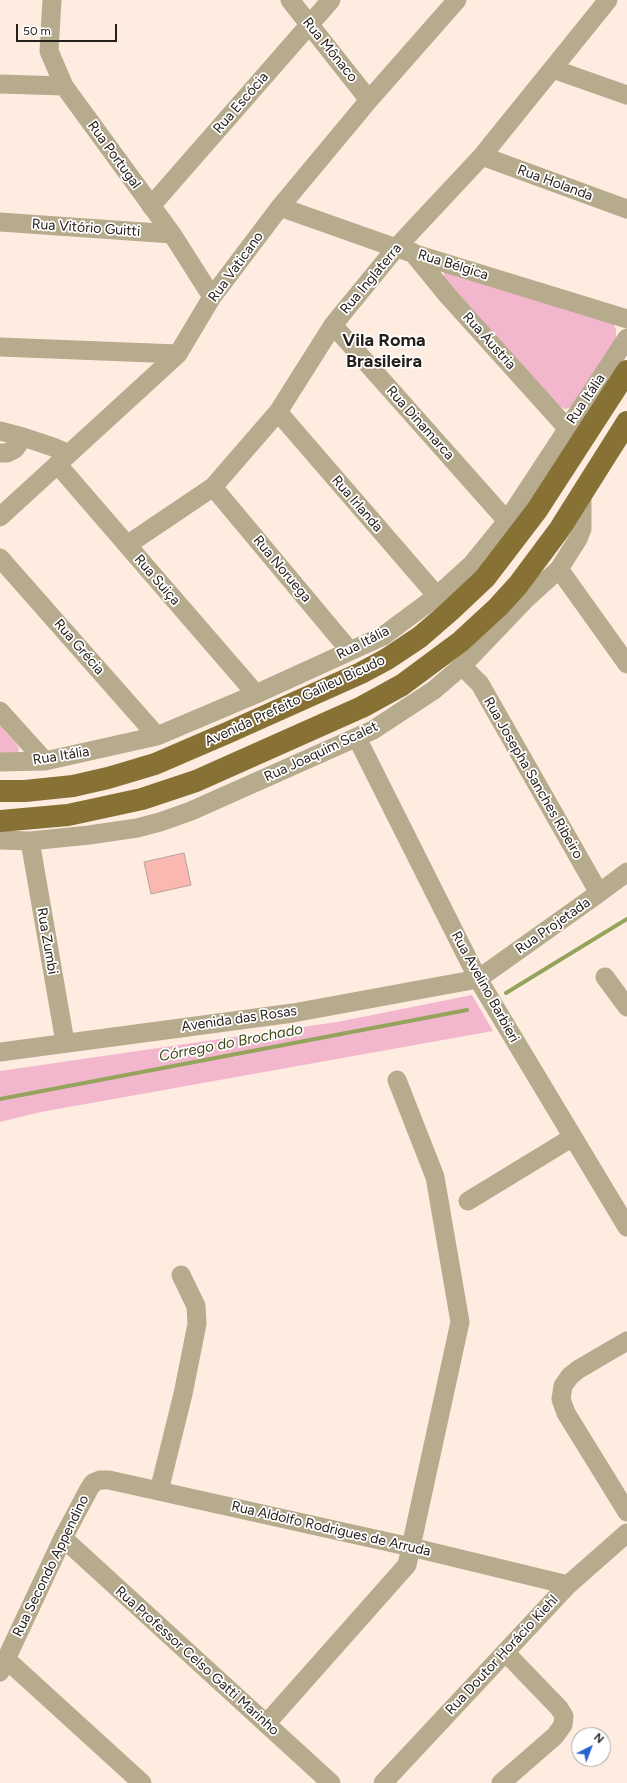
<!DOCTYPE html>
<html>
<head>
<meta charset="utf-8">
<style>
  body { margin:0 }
  #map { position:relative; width:627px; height:1783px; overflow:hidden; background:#feece0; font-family:Figtree,sans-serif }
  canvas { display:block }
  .north { position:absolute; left:571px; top:1727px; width:40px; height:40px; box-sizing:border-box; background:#fff; border:1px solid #a8a6a4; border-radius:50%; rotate:42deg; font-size:11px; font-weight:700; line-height:16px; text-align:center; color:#26201c }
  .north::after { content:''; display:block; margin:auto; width:14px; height:18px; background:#2963d0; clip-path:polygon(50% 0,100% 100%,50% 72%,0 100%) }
  .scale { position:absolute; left:16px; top:24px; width:101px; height:18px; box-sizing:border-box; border:2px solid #26201c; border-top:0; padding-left:5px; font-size:12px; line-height:14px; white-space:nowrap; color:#26201c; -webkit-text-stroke:3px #fff; paint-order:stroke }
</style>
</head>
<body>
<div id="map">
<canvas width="627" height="1783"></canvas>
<div class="north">N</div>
<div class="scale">50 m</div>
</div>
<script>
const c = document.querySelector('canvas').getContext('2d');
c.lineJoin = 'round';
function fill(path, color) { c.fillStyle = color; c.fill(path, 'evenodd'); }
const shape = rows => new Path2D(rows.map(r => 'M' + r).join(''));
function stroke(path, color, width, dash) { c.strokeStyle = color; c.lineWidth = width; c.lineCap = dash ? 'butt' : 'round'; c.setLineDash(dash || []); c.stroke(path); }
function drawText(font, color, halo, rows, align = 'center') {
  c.font = font + ' Figtree,sans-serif'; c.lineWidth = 3.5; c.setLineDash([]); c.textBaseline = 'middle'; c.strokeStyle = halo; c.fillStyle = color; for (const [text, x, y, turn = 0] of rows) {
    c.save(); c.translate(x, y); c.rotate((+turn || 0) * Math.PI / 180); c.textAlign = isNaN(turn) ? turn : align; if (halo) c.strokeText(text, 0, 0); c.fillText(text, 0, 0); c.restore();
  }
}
fill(shape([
  [444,272,612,322,616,329,616,338,574,407,565,409,557,405,444,284],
  [0,725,18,746,19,750,16,756,0,757],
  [472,995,493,1031,41,1112,0,1122,0,1071,337,1022]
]), '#f2b7cd');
stroke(shape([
  [506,993,627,919],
  [0,1099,467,1010]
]), '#94a45c', 4);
const building = shape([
  [184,853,191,885,151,894,144,862,184,853]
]);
fill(building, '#fbb8b1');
stroke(building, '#b6a19f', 1);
stroke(shape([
  [52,0,49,51,64,86,172,234,212,297],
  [290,0,369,100],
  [553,69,627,95],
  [0,84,64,86],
  [482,156,627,209],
  [151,206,331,0],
  [280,207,396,248,627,319],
  [0,222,172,234],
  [412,252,448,296,567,428],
  [333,325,507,521],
  [0,347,178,354],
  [278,412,437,596],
  [0,431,23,437],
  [0,453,7,453,15,449,23,437,53,447,69,454],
  [58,465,256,694],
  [213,487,350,651],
  [0,517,178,354,212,297,280,207,369,100,457,0],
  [127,545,213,487,278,412,333,325,396,248,482,156,608,0],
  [0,558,157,736],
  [559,569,627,664],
  [462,666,480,684,599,893],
  [0,711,45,761],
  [357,738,478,979,627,1227],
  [0,762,45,761,157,736,256,694,383,636,437,596,472,564,507,521,627,338],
  [0,840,30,841,89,835,137,828,160,822,191,811,373,730,434,690,462,666,526,599,559,569,578,539,582,529,582,493],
  [30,841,65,1042],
  [605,977,627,1007],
  [0,1052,293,1013,478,979,599,893,627,872],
  [468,1201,573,1137],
  [627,1341,579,1369,570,1376,563,1386,561,1399,566,1413,627,1512],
  [159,1491,183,1394,197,1324,196,1306,181,1275],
  [63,1538,331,1783],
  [6,1659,142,1783],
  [0,1672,63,1538,89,1489,93,1483,100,1480,109,1480,411,1547,568,1585],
  [266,1724,407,1565,460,1322,435,1177,397,1080],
  [383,1783,568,1585,627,1533],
  [501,1783,555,1736,563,1725,564,1716,559,1708,505,1652]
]), '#b7ab8d', 19);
stroke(shape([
  [0,791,25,791,73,786,108,778,155,764,227,733,361,673,387,659,420,637,450,611,485,578,537,510,627,371],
  [0,821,68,815,142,799,196,781,362,707,402,685,460,642,498,607,518,585,559,530,627,422]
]), '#887135', 22);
drawText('14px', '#26201c', '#fff', [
  ["Rua Mônaco",330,50,51],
  ["Rua Escócia",241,103,-49],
  ["Rua Portugal",114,155,54],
  ["Rua Holanda",555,183,20],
  ["Rua Vitório Guitti",86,228,4],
  ["Rua Bélgica",453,265,17],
  ["Rua Vaticano",236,267,-54],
  ["Rua Inglaterra",371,279,-50],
  ["Rua Áustria",489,341,48],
  ["Rua Itália",586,399,-56],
  ["Rua Dinamarca",420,423,48],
  ["Rua Irlanda",357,504,49],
  ["Rua Noruega",282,569,50],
  ["Rua Suiça",157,580,49],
  ["Rua Itália",363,643,-27],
  ["Rua Grécia",79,647,49],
  ["Avenida Prefeito Galileu Bicudo",295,701,-25],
  ["Rua Joaquim Scalet",321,752,-25],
  ["Rua Itália",61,756,-9],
  ["Rua Josepha Sanches Ribeiro",533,778,60],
  ["Rua Projetada",553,926,-35],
  ["Rua Zumbi",47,941,80],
  ["Rua Avelino Barbieri",485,987,61],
  ["Avenida das Rosas",239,1019,-8],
  ["Rua Aldolfo Rodrigues de Arruda",331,1529,13],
  ["Rua Secondo Appendino",51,1566,-64],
  ["Rua Doutor Horácio Kiehl",502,1655,-47],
  ["Rua Professor Celso Gatti Marinho",197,1661,42]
]);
drawText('italic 15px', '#3d4711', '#fff', [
  ["Córrego do Brochado",231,1043,-11]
]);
drawText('bold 18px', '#26201c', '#fff', [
  ["Vila Roma",384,341],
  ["Brasileira",384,362]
]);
</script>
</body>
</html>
